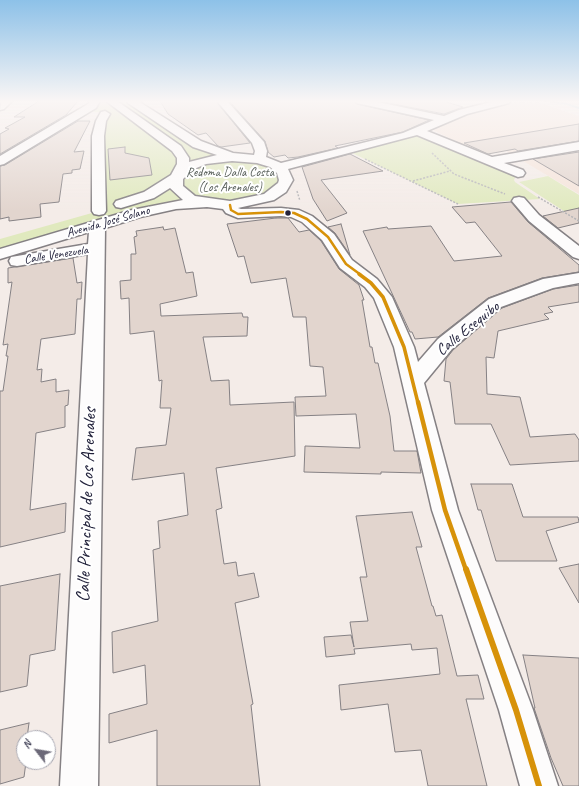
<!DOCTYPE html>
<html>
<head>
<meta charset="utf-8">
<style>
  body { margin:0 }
  #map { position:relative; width:579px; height:786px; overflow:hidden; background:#f4ece8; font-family:Caveat,sans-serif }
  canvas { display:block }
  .north { position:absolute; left:16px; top:730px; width:40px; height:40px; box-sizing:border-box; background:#fff; border:1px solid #a7a7b1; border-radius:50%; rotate:301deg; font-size:11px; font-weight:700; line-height:16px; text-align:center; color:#22223b }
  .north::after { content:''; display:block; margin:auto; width:14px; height:18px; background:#6c6978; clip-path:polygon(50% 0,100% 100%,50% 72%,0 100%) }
</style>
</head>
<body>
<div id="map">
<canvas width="579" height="786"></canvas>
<div class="north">N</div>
</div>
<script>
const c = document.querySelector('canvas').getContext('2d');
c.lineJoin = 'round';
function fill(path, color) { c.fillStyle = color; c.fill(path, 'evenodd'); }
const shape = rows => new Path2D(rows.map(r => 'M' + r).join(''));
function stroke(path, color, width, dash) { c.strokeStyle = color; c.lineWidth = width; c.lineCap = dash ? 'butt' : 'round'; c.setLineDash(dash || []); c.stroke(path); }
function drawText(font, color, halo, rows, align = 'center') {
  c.font = font + ' Caveat,sans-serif'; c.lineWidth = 4; c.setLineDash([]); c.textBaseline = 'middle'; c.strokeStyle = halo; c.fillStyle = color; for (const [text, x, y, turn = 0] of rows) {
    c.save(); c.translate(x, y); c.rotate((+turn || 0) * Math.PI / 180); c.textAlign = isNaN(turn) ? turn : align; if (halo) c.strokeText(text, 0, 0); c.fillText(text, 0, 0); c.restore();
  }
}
fill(shape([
  [521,102,541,103,579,116,579,194,506,151,483,155,427,127,450,118,496,104]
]), '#f5e4da');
fill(shape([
  [95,101,132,101,197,144,267,162,286,180,261,200,185,204,0,254,0,239,99,211,104,113,84,111],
  [418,131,517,173,514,180,515,182,540,199,458,204,348,151],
  [548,176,579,195,579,213,570,215,519,182]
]), '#e0e9be');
fill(shape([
  [544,101,548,101,567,103,579,107,579,109,567,105,544,101]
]), '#a6d5e7');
const building = shape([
  [39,101,78,101,66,115,0,154,0,134,9,129,5,128,25,117,14,117,39,101],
  [160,101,216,101,250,143,221,147,218,146,206,133,198,135,168,114,160,101],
  [229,101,355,101,357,104,429,120,403,132,335,146,338,148,298,157,288,158,285,155,274,157,268,152,265,141,229,101],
  [378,101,443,101,463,107,444,114,378,101],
  [78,121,90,121,74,152,84,151,80,169,72,170,72,173,63,174,59,202,40,204,41,217,9,221,9,217,0,219,0,166,5,165,78,121],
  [579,124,579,141,518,151,515,149,488,154,464,143,579,124],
  [125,147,125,153,149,158,152,175,110,180,108,149,125,147],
  [579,152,579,186,533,159,579,152],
  [350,154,383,171,321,180,347,213,327,221,313,199,302,167,350,154],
  [511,202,528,222,579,265,579,272,542,278,488,298,438,337,415,339,412,332,410,332,363,231,387,227,388,229,431,226,454,261,502,256,475,222,466,223,452,207,511,202],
  [579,208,579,223,558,228,543,216,579,208],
  [276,218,288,218,299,232,309,230,321,241,339,269,359,285,364,300,362,300,370,347,372,347,375,363,378,363,390,416,394,451,417,451,421,473,381,472,381,474,304,472,305,446,360,448,356,414,296,416,295,397,326,396,323,367,310,366,306,317,293,317,286,278,251,283,244,256,238,257,227,224,276,218],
  [341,224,350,255,335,233,328,227,341,224],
  [163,227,164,230,175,228,186,273,193,272,197,296,160,304,161,316,242,313,243,317,248,317,247,336,203,337,211,381,229,380,230,405,294,402,295,456,216,468,222,508,216,510,224,564,236,562,238,576,254,573,259,597,235,603,253,704,251,705,260,786,157,786,157,730,109,743,109,714,147,704,145,665,113,673,112,632,158,621,153,550,160,548,158,521,188,515,184,473,132,480,136,448,166,445,171,408,160,408,162,380,159,381,154,331,130,334,129,298,121,299,120,281,131,280,131,254,136,254,134,237,137,236,136,231,163,227],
  [73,258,77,283,82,282,81,299,77,299,75,334,41,339,37,370,42,369,41,382,56,379,56,392,69,390,68,405,65,406,65,427,36,433,30,510,66,503,65,532,0,547,0,391,3,391,8,356,6,356,8,344,3,345,12,282,8,283,8,268,73,258],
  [579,285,579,302,548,307,553,312,544,314,549,319,498,331,494,358,486,357,487,394,520,397,530,437,575,434,579,440,579,461,510,465,491,424,455,424,450,382,444,381,446,359,453,350,502,308,553,289,579,285],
  [471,484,512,484,523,517,578,517,579,522,546,531,557,561,496,561,481,510,478,510,471,484],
  [412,512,422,547,416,547,432,606,433,606,436,616,442,615,457,676,478,675,484,699,466,699,487,786,428,786,421,750,395,752,388,704,341,710,339,685,440,674,437,648,412,650,411,644,354,649,355,654,326,657,324,637,351,635,354,647,350,622,368,621,360,577,367,577,356,516,412,512],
  [579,564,579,603,559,568,579,564],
  [60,574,55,650,30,655,27,686,0,692,0,586,60,574],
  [523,655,579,658,579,786,563,786,551,758,534,708,535,708,523,655],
  [29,723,27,738,24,738,24,762,26,762,24,777,0,784,0,730,29,723]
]);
fill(building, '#e2d5ce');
stroke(building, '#858184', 1);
const minor = shape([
  [1,101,12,101,4,109,0,110,1,101],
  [90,101,100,101,96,108,4,164,0,165,0,156,88,104,90,101],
  [106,101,117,101,181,146,189,158,189,162,217,155,193,147,128,103,127,101,138,101,201,141,233,153,254,155,255,151,252,143,217,101,227,101,264,142,267,151,266,157,281,163,403,133,434,120,357,103,356,101,373,101,444,116,459,110,495,101,510,101,509,103,467,114,427,131,492,157,579,142,579,150,504,163,523,170,525,173,523,176,518,177,417,135,288,169,293,180,286,192,274,200,238,208,241,209,281,208,299,210,312,216,334,234,352,260,377,279,392,297,414,347,418,362,438,339,489,299,543,279,579,273,579,283,553,288,501,307,452,349,424,383,458,510,533,710,558,786,520,786,499,710,432,510,394,347,374,298,365,287,340,268,322,240,302,222,291,217,281,216,238,218,226,213,223,209,207,207,176,209,140,217,105,228,98,786,60,786,88,254,17,266,11,265,9,261,11,257,17,256,88,244,89,232,0,259,0,249,132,210,183,200,170,188,154,198,121,208,116,207,114,204,116,201,144,192,171,175,177,164,177,158,172,151,106,101],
  [232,161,257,163,270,167,277,173,279,180,278,183,264,194,230,201,195,196,183,186,183,179,194,169,206,164,232,161],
  [105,111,110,114,106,121,104,136,106,211,104,214,99,215,94,214,92,211,92,136,96,121,101,112,105,111],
  [519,197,524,198,539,215,579,246,579,259,573,257,529,221,512,201,514,198,519,197]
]);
stroke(minor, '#858184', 3);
stroke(shape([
  [432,153,454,174,505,194],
  [365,159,458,204],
  [413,181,450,171],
  [297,191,300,201],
  [538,197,579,221]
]), '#b5b4b7', 1.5, [2, 1.5]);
fill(minor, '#fdfcfc');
stroke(shape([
  [230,205,231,210,238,214,281,212,294,213,307,219,328,237,346,264,361,275]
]), '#d79209', 2.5);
stroke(shape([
  [359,274,371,283,383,297,404,347,418,403]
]), '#d79209', 3.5);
stroke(shape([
  [418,402,445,510,466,570]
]), '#d79209', 4.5);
stroke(shape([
  [466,569,516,710,539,786]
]), '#d79209', 6);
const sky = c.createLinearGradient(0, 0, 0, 211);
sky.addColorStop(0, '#8dc1e8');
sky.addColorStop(0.48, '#faf6f5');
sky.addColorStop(1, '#faf6f500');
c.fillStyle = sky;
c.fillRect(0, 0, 579, 211);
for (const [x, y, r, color] of [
  [288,213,3.5,"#22223b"]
]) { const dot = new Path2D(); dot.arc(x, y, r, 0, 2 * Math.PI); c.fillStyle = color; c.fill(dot); stroke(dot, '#fff', 1.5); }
drawText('13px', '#565d58', '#fff', [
  ["Redoma Dalla Costa",230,173],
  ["(Los Arenales)",230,188]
]);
drawText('13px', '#22223b', '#fff', [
  ["Avenida José Solano",108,222,-16],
  ["Calle Venezuela",56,255,-9]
]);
drawText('16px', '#22223b', '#fff', [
  ["Calle Esequibo",468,329,-39]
]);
drawText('19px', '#22223b', '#fff', [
  ["Calle Principal de Los Arenales",87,505,-88]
]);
</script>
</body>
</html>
